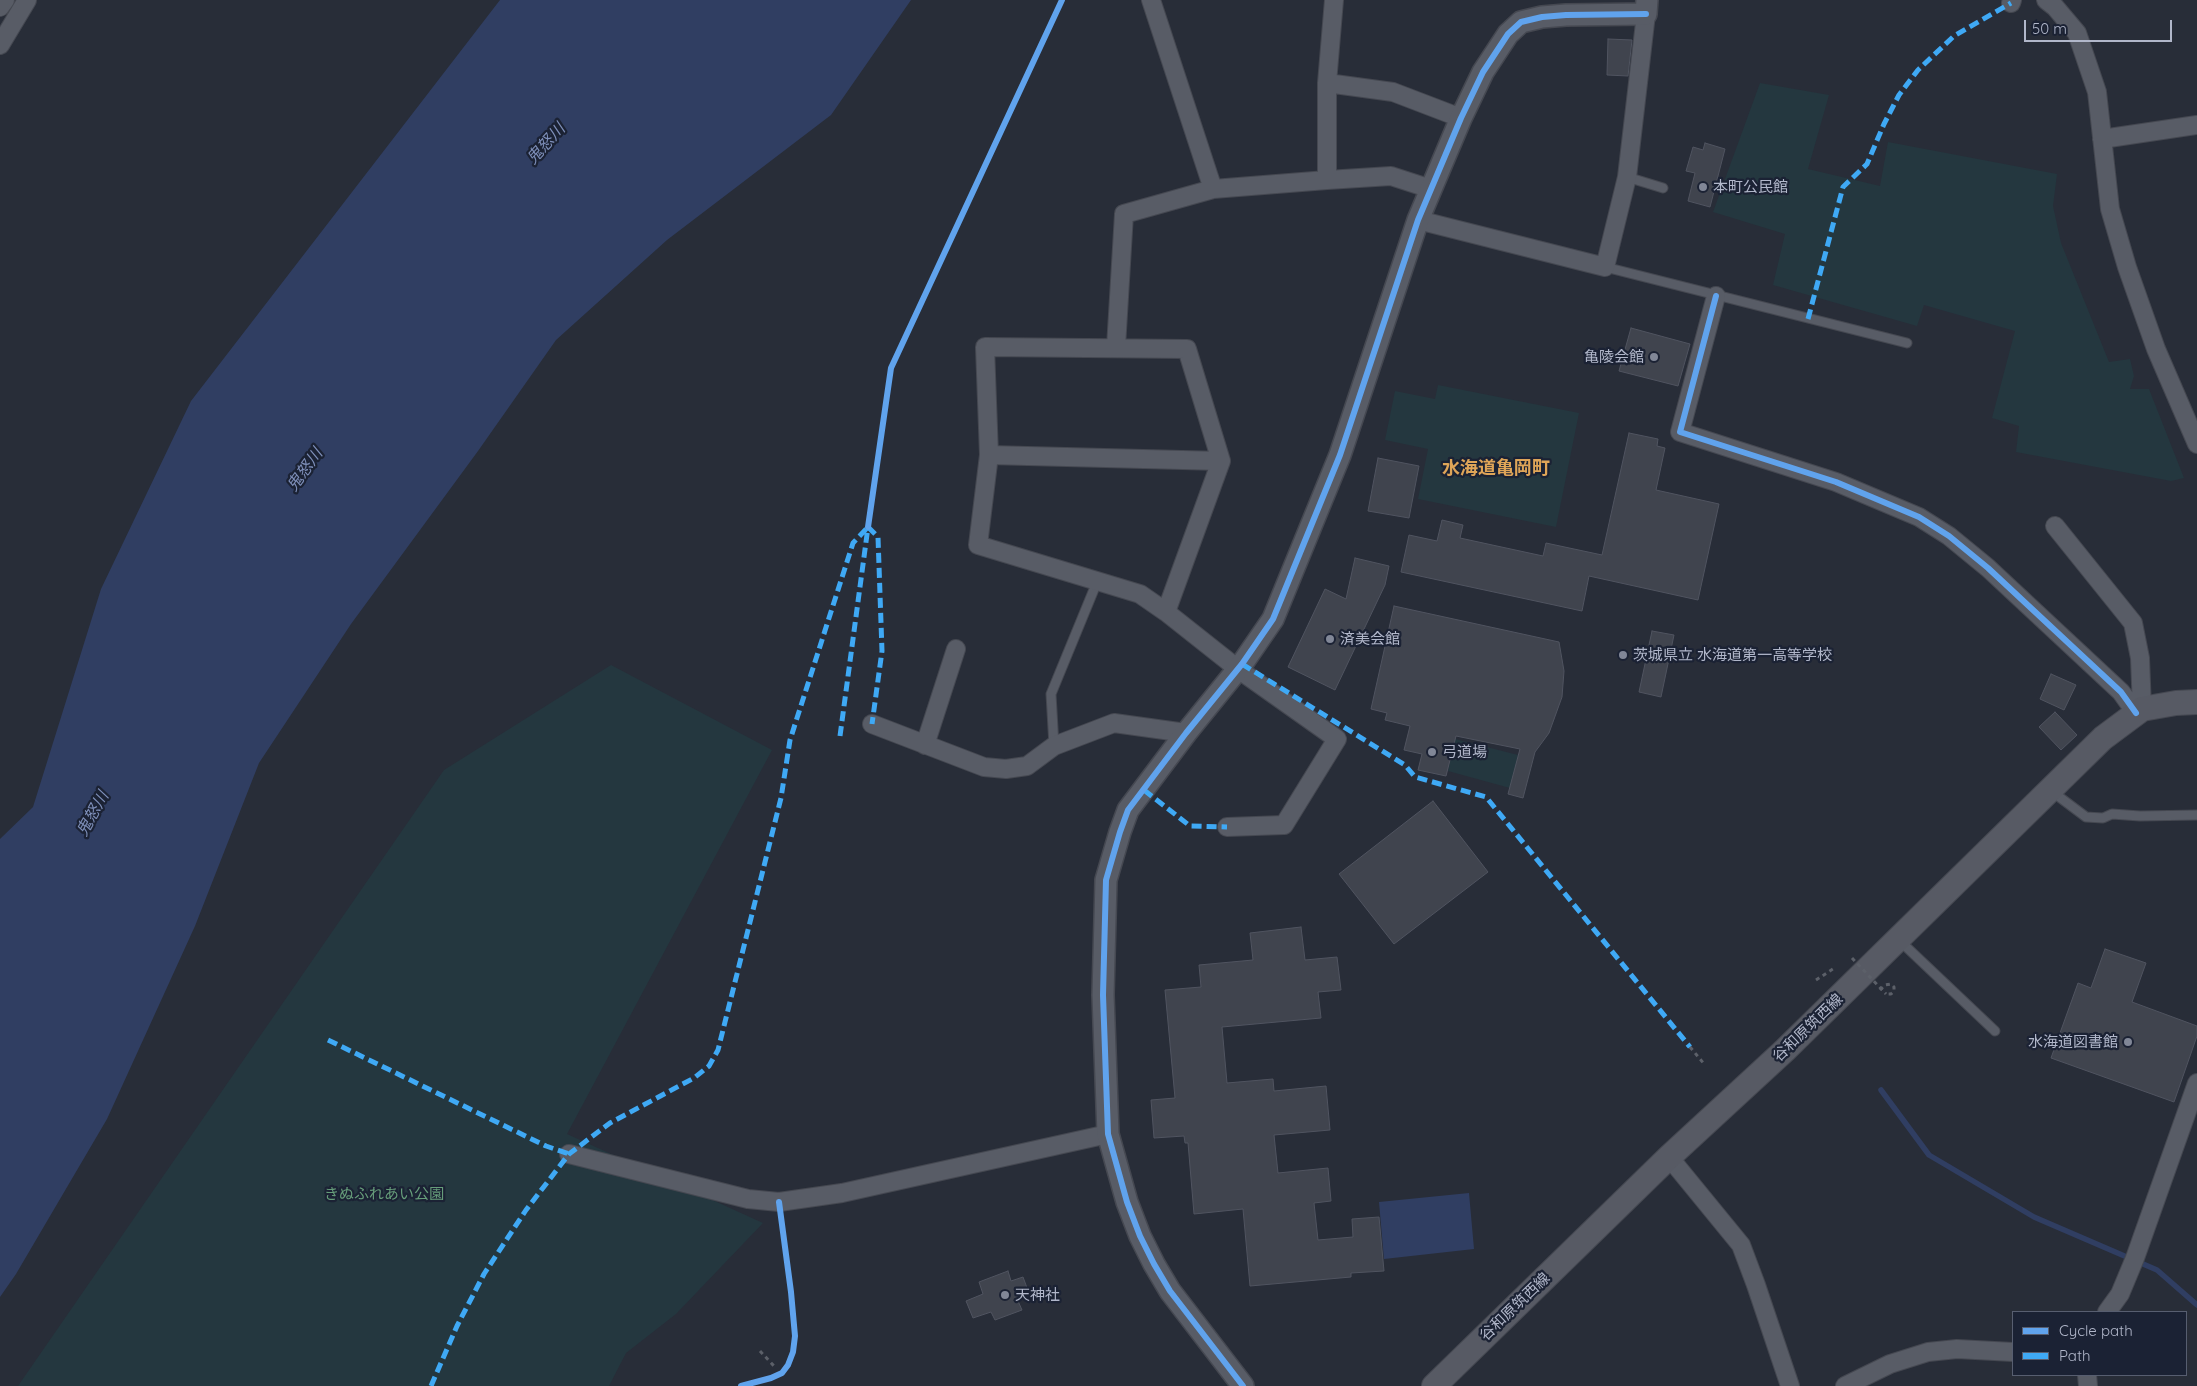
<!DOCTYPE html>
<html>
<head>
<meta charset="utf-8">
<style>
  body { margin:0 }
  #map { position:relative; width:2197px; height:1386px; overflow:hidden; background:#282d38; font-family:Quicksand,sans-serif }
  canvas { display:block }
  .legend { position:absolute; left:2012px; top:1311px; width:175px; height:65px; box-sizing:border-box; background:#1b2234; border:1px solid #575e70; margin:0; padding:6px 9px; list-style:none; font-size:15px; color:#b1b7ca }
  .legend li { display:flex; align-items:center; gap:10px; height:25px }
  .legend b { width:25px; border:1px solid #575e70 }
  .scale { position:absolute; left:2024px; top:20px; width:148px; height:22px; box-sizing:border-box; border:2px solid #b1b7ca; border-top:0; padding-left:6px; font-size:15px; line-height:18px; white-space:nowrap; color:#b1b7ca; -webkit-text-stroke:4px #1b2234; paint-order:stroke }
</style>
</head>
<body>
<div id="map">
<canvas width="2197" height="1386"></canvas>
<ul class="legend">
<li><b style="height:6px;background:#60a3ed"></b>Cycle path</li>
<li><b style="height:6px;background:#3fa9f5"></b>Path</li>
</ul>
<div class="scale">50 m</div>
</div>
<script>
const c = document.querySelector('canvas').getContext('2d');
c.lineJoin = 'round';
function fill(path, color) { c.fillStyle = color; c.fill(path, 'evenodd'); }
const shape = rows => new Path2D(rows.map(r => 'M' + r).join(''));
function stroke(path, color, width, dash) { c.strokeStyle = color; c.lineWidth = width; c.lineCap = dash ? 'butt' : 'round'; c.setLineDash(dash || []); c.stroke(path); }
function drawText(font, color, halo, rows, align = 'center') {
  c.font = font + ' Quicksand,"Noto Sans JP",sans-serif'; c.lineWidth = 4.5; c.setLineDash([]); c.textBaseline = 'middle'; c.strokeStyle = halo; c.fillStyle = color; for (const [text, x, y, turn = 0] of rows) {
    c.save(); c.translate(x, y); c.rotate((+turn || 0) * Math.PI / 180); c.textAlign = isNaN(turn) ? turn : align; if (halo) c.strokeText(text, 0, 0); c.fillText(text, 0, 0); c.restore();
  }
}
fill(shape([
  [1760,83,1829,95,1808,169,1880,186,1888,142,2057,174,2053,206,2061,243,2109,362,2130,359,2134,376,2130,389,2149,389,2184,478,2171,481,2016,452,2019,426,1992,418,2015,331,1924,305,1917,326,1773,285,1785,234,1713,212],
  [1438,385,1579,413,1556,527,1418,499,1428,449,1385,440,1395,391,1435,399],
  [611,665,772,750,567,1134,763,1223,676,1314,626,1353,609,1386,18,1386,444,770],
  [1455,739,1518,755,1510,788,1448,771]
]), '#24373f');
fill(shape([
  [500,0,911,0,831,115,667,240,556,340,478,451,351,624,259,763,195,926,107,1119,16,1274,0,1297,0,839,33,807,101,589,191,401],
  [1469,1193,1474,1249,1384,1259,1379,1202]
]), '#303e62');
stroke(shape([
  [1881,1090,1929,1155,2034,1217,2157,1270,2197,1305]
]), '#303e62', 5.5);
const building = shape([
  [1608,39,1632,40,1628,76,1607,75,1608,39],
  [1705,143,1725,149,1710,207,1688,201,1695,173,1686,171,1693,147,1703,150,1705,143],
  [1631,328,1690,344,1678,386,1619,371,1631,328],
  [1629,433,1658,439,1657,446,1665,448,1656,490,1719,504,1698,600,1589,576,1582,611,1401,572,1409,535,1437,541,1442,520,1463,525,1460,538,1543,556,1546,543,1602,555,1629,433],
  [1378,458,1419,466,1409,518,1368,511,1378,458],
  [1355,558,1389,566,1385,585,1335,690,1288,667,1325,589,1346,599,1355,558],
  [1394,606,1559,642,1564,671,1562,697,1549,733,1535,752,1523,798,1508,794,1520,749,1456,736,1446,776,1418,770,1422,754,1404,750,1410,726,1385,720,1387,713,1371,709,1394,606],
  [1652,631,1674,635,1661,697,1639,692,1652,631],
  [2051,674,2076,685,2064,710,2040,699,2051,674],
  [2055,712,2077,735,2061,750,2039,727,2055,712],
  [1433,801,1488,872,1394,944,1339,874,1433,801],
  [1301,927,1305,960,1337,957,1341,990,1318,992,1321,1018,1222,1027,1227,1083,1273,1079,1274,1091,1326,1086,1330,1130,1274,1135,1278,1173,1328,1168,1331,1201,1314,1203,1318,1240,1353,1237,1352,1219,1379,1217,1384,1271,1351,1273,1351,1277,1250,1286,1243,1209,1194,1214,1188,1143,1185,1143,1184,1136,1154,1138,1151,1100,1175,1098,1165,990,1201,987,1199,965,1253,960,1250,933,1301,927],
  [2105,949,2146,963,2132,1002,2197,1026,2197,1036,2174,1102,2051,1058,2078,983,2091,988,2105,949],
  [1008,1271,1011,1281,1023,1277,1030,1296,1018,1301,1022,1310,995,1320,991,1312,973,1318,966,1301,983,1294,979,1282,1008,1271]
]);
fill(building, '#40444e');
stroke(building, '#505460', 1);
const service = shape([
  [1627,177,1663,188],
  [1605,267,1907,343],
  [1054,746,1051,694,1097,582],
  [2050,790,2086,817,2103,818,2112,814,2140,816,2197,815],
  [1899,940,1995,1031]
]);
const minor = shape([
  [1151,0,1213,189],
  [2046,0,2055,7,2077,33,2097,92,2110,209,2127,267,2156,349,2197,444],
  [2011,3,2012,0],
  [0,7,5,0],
  [0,45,27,0],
  [1327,83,1393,92,1461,118],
  [2102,139,2197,125],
  [1327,180,1391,176,1431,189],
  [1418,220,1605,267,1627,177,1646,14],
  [1716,296,1680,432,1836,482,1919,517,1949,536,1988,568,2121,692,2136,713],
  [1116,347,1124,214,1213,189,1327,180,1327,83,1334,0],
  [989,455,1221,461],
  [2055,526,2133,623,2140,658,2142,709],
  [1166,612,1221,461,1187,349,985,347,989,455,978,545,1140,594,1166,612,1238,669,1337,739,1284,825,1227,827],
  [872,724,984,767,1006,769,1027,766,1054,746,1114,723,1186,733],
  [925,745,956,649],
  [569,1154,748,1199,779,1202,842,1193,1108,1134],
  [1669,1157,1741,1245,1756,1285,1790,1386],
  [2107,1312,2120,1294,2135,1258,2197,1083],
  [2087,1375,2088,1386],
  [1845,1386,1890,1364,1928,1352,1957,1349,2013,1352]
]);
const tertiary = shape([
  [1243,1386,1170,1291,1154,1264,1140,1236,1127,1202,1108,1134,1103,995,1106,880,1120,832,1128,810,1186,733,1242,664,1273,619,1340,455,1418,220,1461,118,1483,72,1508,34,1521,22,1542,17,1566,15,1646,14,1647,0]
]);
const secondary = shape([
  [1434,1386,1669,1157,1785,1050,2103,738,2142,709,2176,703,2197,702]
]);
stroke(service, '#454851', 11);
stroke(minor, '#454851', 20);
stroke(tertiary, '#454851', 24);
stroke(secondary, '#454851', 26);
stroke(shape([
  [1816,980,1836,967],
  [1880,990,1885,985,1891,984,1894,987,1894,991,1891,994,1886,994],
  [1690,1047,1705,1065],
  [760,1351,774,1366]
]), '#5c6069', 3, [4, 4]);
stroke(service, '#585c66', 9);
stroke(minor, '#585c66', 18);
stroke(tertiary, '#585c66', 21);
stroke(secondary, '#575a64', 24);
stroke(shape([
  [1852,958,1886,994]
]), '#5c6069', 3, [4, 4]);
stroke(shape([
  [1808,319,1843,187,1867,164,1884,124,1899,95,1918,70,1954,36,2011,3],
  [868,527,878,537,882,651,872,724],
  [1242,664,1405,765,1415,777,1486,797,1690,1047],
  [840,736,868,527],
  [1144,790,1190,826,1227,827],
  [328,1040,546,1146,569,1154],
  [431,1386,457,1326,484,1274,526,1210,569,1154,610,1123,694,1078,709,1066,718,1050,781,798,790,740,853,543,868,527]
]), '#3fa9f5', 5, [10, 5]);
stroke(shape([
  [1716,296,1680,432,1836,482,1919,517,1949,536,1988,568,2121,692,2136,713],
  [868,527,891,368,1062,0],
  [741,1386,771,1378,782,1373,788,1365,793,1352,795,1336,791,1292,779,1202],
  [1243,1386,1170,1291,1154,1264,1140,1236,1127,1202,1108,1134,1103,995,1106,880,1120,832,1128,810,1186,733,1242,664,1273,619,1340,455,1418,220,1461,118,1483,72,1508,34,1521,22,1542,17,1566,15,1646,14]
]), '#60a3ed', 6);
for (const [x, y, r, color] of [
  [1703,187,5,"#818797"],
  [1654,357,5,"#818797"],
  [1330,639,5,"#818797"],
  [1623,655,5,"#818797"],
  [1432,752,5,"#818797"],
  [2128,1042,5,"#818797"],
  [1005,1295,5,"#818797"]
]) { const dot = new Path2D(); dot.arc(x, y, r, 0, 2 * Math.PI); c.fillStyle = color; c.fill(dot); stroke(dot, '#1b2234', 2); }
drawText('15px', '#b1b7ca', '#1b2234', [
  ["本町公民館",1713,187],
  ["亀陵会館",1644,357,"right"],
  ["済美会館",1340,639],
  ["茨城県立 水海道第一高等学校",1633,655],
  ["弓道場",1442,752],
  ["水海道図書館",2118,1042,"right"],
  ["天神社",1015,1295]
], 'left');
drawText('15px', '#b1b7ca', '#1b2234', [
  ["谷和原筑西線",1808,1028,-44],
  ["谷和原筑西線",1515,1307,-44]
]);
drawText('15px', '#669d7a', '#1b2234', [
  ["きぬふれあい公園",384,1194]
]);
drawText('italic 16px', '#7e8fb9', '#1b2234', [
  ["鬼怒川",546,144,-48],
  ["鬼怒川",305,470,-54],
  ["鬼怒川",93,814,-61]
]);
drawText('bold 18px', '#dfa558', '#1b2234', [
  ["水海道亀岡町",1496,469]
]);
</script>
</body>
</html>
